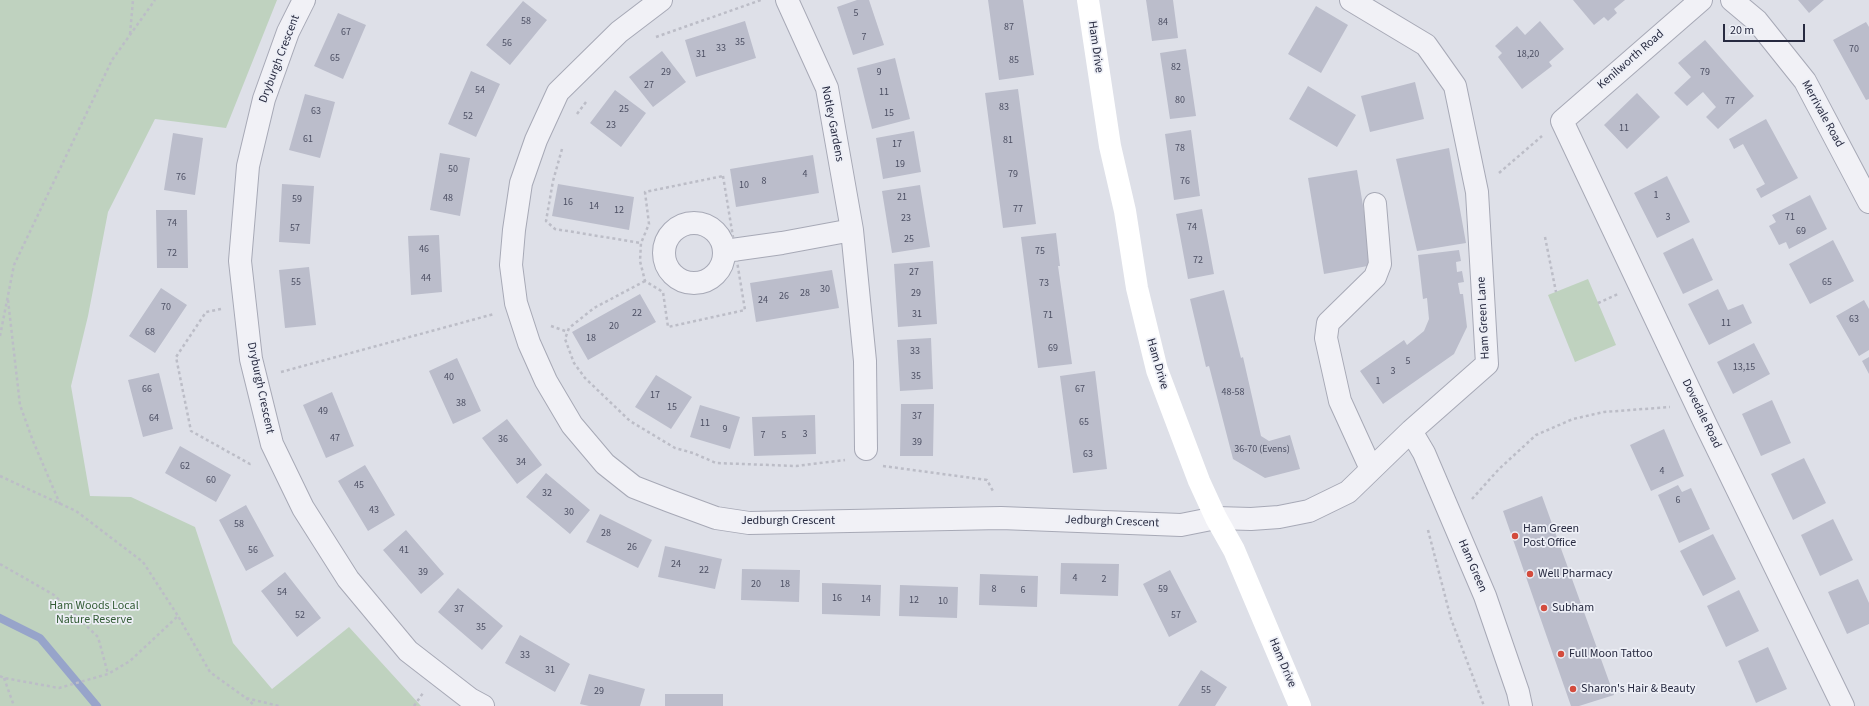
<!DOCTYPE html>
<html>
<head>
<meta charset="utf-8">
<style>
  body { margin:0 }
  #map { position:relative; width:1869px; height:706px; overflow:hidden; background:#dee0e8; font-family:"Source Sans 3",sans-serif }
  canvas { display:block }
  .scale { position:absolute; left:1723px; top:24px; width:82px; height:18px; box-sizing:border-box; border:2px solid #272a40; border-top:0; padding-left:5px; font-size:12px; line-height:14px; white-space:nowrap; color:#272a40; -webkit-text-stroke:3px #edeff6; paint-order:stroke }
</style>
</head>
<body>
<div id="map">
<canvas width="1869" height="706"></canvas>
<div class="scale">20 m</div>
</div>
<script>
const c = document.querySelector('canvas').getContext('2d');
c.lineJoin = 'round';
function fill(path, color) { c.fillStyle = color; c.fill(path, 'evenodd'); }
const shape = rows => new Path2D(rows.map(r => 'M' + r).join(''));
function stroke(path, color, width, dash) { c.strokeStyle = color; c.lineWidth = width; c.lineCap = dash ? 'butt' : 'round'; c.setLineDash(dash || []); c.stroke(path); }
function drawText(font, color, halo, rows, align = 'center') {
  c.font = font + ' "Source Sans 3",sans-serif'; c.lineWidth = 3.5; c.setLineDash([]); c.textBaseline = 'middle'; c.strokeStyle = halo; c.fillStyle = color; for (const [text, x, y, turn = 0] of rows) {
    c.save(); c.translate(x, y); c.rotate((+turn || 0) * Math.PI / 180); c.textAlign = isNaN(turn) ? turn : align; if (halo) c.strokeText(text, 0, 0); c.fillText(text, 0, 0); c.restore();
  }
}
fill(shape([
  [0,0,277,0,226,128,155,119,108,212,88,316,71,386,90,496,131,497,195,527,233,643,272,689,349,627,421,706,0,706],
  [1588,279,1616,345,1575,362,1548,295]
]), '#bfd2bf');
stroke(shape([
  [0,618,40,638,97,706]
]), '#97a4ca', 8);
fill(shape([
  [857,0,869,0,884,45,853,55,837,7],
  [988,0,1023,0,1034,75,999,80],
  [1146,0,1173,0,1178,38,1152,41],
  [1573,0,1625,0,1614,9,1617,13,1608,21,1604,17,1594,25],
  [1798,0,1824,0,1809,13],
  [523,1,547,20,510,65,486,45],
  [1316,6,1348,25,1321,73,1288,54],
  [338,13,366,25,343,79,314,66],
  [745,21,756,58,696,77,685,40],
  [1540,21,1564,49,1549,62,1552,66,1522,89,1498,57,1502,53,1495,46,1517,26,1525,35],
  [1866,22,1869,27,1869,99,1866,100,1833,40],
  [1705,40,1754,96,1718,129,1706,117,1716,107,1703,92,1687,106,1674,93,1691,77,1678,63],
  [1186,49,1196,116,1170,119,1160,53],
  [662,51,686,82,653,107,629,77],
  [895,58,910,119,872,129,857,68],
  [471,71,500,84,476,137,448,124],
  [1415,82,1424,119,1370,132,1361,96],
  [1308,86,1356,115,1337,147,1289,119],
  [1018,89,1036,224,1003,228,985,93],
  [615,90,646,113,621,147,590,123],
  [1637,93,1660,117,1627,149,1604,125],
  [305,94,335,102,320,158,289,150],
  [1766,119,1798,178,1761,198,1756,189,1765,184,1743,144,1734,149,1729,139],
  [1191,130,1200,196,1174,200,1165,134],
  [914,131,921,172,883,179,876,138],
  [173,133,203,138,195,195,164,190],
  [1449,148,1466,243,1417,251,1396,159],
  [440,153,470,158,460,216,430,210],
  [813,155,819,193,736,207,730,169],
  [1357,170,1373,265,1324,274,1308,178],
  [1667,176,1690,222,1657,238,1634,193],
  [282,184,314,186,310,244,279,242],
  [558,184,634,197,629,230,552,216],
  [920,185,930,247,892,253,882,191],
  [1810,195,1827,229,1789,249,1786,242,1779,245,1769,226,1776,222,1772,215],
  [1202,209,1214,274,1188,279,1176,214],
  [156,210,187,210,188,268,157,268],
  [1056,233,1060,266,1058,266,1072,364,1038,368,1021,237],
  [439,235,442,292,411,295,408,236],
  [1693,238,1713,280,1683,294,1663,253],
  [1833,240,1854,281,1810,304,1789,264],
  [1459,250,1461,261,1456,262,1457,272,1462,271,1464,282,1458,283,1460,294,1463,294,1467,327,1454,354,1383,404,1360,371,1404,340,1407,345,1424,331,1429,319,1427,298,1423,299,1418,255],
  [933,261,937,324,898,327,894,264],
  [309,267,316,325,285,328,279,270],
  [832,270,839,308,756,322,750,283],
  [161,288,187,305,155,353,129,336],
  [1718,289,1728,310,1743,304,1752,323,1709,345,1688,304],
  [1224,290,1241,358,1243,357,1261,436,1269,441,1290,435,1300,469,1265,478,1233,459,1209,366,1206,367,1190,299],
  [640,294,656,322,588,360,572,332],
  [1864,300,1869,309,1869,350,1859,356,1836,316],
  [931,338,933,389,900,391,897,340],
  [1754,343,1770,374,1733,394,1717,362],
  [1869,357,1869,374,1862,361],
  [457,358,481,411,453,424,429,371],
  [1095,371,1107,469,1073,473,1060,376],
  [159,373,173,429,143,437,128,380],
  [656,375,692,397,671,429,635,407],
  [332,392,354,446,326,458,303,405],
  [1772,400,1791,443,1761,456,1742,414],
  [901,404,934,404,933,456,900,456],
  [700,405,740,417,730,449,690,437],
  [815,415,816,454,754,456,752,417],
  [507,419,542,465,517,484,482,438],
  [1664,429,1684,476,1651,491,1630,445],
  [180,446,231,475,216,502,165,473],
  [1804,458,1826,503,1793,520,1771,474],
  [365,465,395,515,368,531,338,481],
  [546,473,590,510,570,534,526,497],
  [1678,485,1682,492,1691,488,1710,529,1679,543,1658,495],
  [1542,496,1614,695,1579,706,1571,706,1503,511],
  [246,505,274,556,246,571,219,520],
  [600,514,652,540,638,568,586,542],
  [1833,519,1853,560,1820,576,1801,535],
  [406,530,444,574,421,594,383,550],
  [1713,534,1736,579,1703,596,1680,551],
  [665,546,722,559,715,589,658,577],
  [1061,563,1119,564,1118,596,1060,594],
  [742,569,800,570,799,602,741,600],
  [1170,570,1197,622,1169,637,1143,584],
  [285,572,321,618,297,637,261,591],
  [980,574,1038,576,1037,607,979,605],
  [1858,579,1869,603,1869,624,1847,634,1828,592],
  [822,583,881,585,880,616,822,614],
  [900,585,958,587,957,618,899,616],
  [458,588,503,626,482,650,438,612],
  [1739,590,1759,631,1726,647,1707,606],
  [520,635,570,664,555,692,505,663],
  [1768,647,1787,689,1756,703,1738,661],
  [1201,670,1227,687,1215,706,1178,706],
  [589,674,645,689,640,706,589,706,580,704],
  [665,694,723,694,723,706,665,706]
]), '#bbbdcb');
const street = shape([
  [304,0,288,32,264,99,248,166,240,261,251,359,272,444,303,508,348,579,408,651,470,699,483,706],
  [661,0,619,32,558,92,536,140,521,183,514,230,511,265,516,303,529,343,546,381,572,425,605,464,634,487,670,501,716,518,749,523,1001,518,1181,525,1216,518,1251,519,1279,517,1309,511,1348,492,1411,431,1487,364,1477,192,1455,86,1426,45,1351,0],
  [787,0,827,88,852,230,865,361,866,449],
  [1701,0,1562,121,1705,423,1843,706],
  [1732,0,1757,21,1805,81,1869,202],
  '664 253a30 30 0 1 1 60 0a30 30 0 1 1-60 0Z',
  [725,251,782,243,852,230],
  [1411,431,1424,453,1485,596,1518,692,1521,706],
  [1371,469,1340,401,1326,338,1328,323,1375,277,1380,264,1375,204]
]);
stroke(street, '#a7a9b6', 24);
stroke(shape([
  [130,34,133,0],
  [656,37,761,0],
  [577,114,586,102],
  [562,149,553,181,546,221,555,229,641,243],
  [1499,173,1542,136],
  [723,176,745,310,668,327,663,292,645,281,640,261,641,243,649,224,645,192,723,176],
  [1545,237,1556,292],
  [645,281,594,308,569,328,565,339,574,363,585,378,630,421,675,448,693,453,716,463,796,466,845,460],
  [8,300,20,405,33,441,60,504],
  [1598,303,1618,294],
  [221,309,206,312,176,357,191,431,250,464,253,463],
  [551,326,568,332],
  [0,336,14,265,112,60,155,0],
  [281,372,494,314],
  [883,466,987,480,994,493],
  [0,476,76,511,143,562,178,616],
  [1472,499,1499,469,1536,435,1573,419,1604,412,1670,407],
  [1428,530,1451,619,1484,706],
  [0,564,54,595,98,637,108,674],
  [0,676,4,678,59,688,108,674,130,661,178,616,210,672,246,698,279,706],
  [4,678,14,706],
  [246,698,255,706],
  [414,706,423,693]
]), '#bcbdc7', 2.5, [3, 3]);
stroke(street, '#f1f1f6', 22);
stroke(shape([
  [1088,0,1110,146,1125,211,1137,288,1157,370,1199,481,1216,518,1234,550,1300,706]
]), '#fff', 22);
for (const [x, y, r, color] of [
  [1515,536,4,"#d34b3d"],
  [1530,574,4,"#d34b3d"],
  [1544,608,4,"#d34b3d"],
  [1561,654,4,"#d34b3d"],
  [1573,689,4,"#d34b3d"]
]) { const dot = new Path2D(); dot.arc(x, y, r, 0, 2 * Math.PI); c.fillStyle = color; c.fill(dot); stroke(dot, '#edeff6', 1.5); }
drawText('10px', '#4c4f63', null, [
  ["5",856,14],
  ["58",526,22],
  ["84",1163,23],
  ["87",1009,28],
  ["67",346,33],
  ["7",864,38],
  ["35",740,43],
  ["56",507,44],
  ["33",721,49],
  ["70",1854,50],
  ["31",701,55],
  ["18,20",1528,55],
  ["65",335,59],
  ["85",1014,61],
  ["82",1176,68],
  ["29",666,73],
  ["9",879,73],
  ["79",1705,73],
  ["27",649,86],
  ["54",480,91],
  ["11",884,93],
  ["80",1180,101],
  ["77",1730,102],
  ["83",1004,108],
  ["25",624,110],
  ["63",316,112],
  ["15",889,114],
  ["52",468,117],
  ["23",611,126],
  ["11",1624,129],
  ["61",308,140],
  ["81",1008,141],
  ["17",897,145],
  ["78",1180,149],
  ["19",900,165],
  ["50",453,170],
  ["4",805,175],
  ["79",1013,175],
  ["76",181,178],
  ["8",764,182],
  ["76",1185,182],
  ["10",744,186],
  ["1",1656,196],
  ["21",902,198],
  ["48",448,199],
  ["59",297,200],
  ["16",568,203],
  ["14",594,207],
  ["77",1018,210],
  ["12",619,211],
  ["3",1668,218],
  ["71",1790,218],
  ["23",906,219],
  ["74",172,224],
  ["74",1192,228],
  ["57",295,229],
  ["69",1801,232],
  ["25",909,240],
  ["46",424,250],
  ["75",1040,252],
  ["72",172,254],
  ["72",1198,261],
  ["27",914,273],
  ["44",426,279],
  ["55",296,283],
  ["65",1827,283],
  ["73",1044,284],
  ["30",825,290],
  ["28",805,294],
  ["29",916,294],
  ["26",784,297],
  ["24",763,301],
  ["70",166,308],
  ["22",637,314],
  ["31",917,315],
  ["71",1048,316],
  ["63",1854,320],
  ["11",1726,324],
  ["20",614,327],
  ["68",150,333],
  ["18",591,339],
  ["69",1053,349],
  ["33",915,352],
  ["5",1408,362],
  ["13,15",1744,368],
  ["3",1393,372],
  ["35",916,377],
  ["40",449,378],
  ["1",1378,382],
  ["66",147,390],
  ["67",1080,390],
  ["48-58",1233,393],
  ["17",655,396],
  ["38",461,404],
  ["15",672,408],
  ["49",323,412],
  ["37",917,417],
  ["64",154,419],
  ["65",1084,423],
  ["11",705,424],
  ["9",725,430],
  ["3",805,435],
  ["7",763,436],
  ["5",784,436],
  ["47",335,439],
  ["36",503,440],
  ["39",917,443],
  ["36-70 (Evens)",1262,450],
  ["63",1088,455],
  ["34",521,463],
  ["62",185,467],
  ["4",1662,472],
  ["60",211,481],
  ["45",359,486],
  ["32",547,494],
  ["6",1678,501],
  ["43",374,511],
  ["30",569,513],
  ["58",239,525],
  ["28",606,534],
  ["26",632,548],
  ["56",253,551],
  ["41",404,551],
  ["24",676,565],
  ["22",704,571],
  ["39",423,573],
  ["4",1075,579],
  ["2",1104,580],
  ["20",756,585],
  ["18",785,585],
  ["8",994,590],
  ["59",1163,590],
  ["6",1023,591],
  ["54",282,593],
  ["16",837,599],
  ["14",866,600],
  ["12",914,601],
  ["10",943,602],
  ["37",459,610],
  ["52",300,616],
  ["57",1176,616],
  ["35",481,628],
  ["33",525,656],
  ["31",550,671],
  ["55",1206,691],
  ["29",599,692]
]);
drawText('12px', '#272a40', '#edeff6', [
  ["Ham Drive",1095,47,82],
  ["Dryburgh Crescent",280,59,-69],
  ["Kenilworth Road",1631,60,-41],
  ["Merrivale Road",1822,114,61],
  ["Notley Gardens",832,124,79],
  ["Ham Green Lane",1484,318,-93],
  ["Ham Drive",1157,364,74],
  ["Dryburgh Crescent",260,388,78],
  ["Dovedale Road",1701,414,64],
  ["Jedburgh Crescent",788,521],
  ["Jedburgh Crescent",1112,522,2],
  ["Ham Green",1472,566,67],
  ["Ham Drive",1282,663,67]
]);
drawText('12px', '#272a40', '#edeff6', [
  ["Ham Green",1523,529],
  ["Post Office",1523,543],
  ["Well Pharmacy",1538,574],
  ["Subham",1552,608],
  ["Full Moon Tattoo",1569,654],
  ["Sharon's Hair & Beauty",1581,689]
], 'left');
drawText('12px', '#335c35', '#edeff6', [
  ["Ham Woods Local",94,606],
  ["Nature Reserve",94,620]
]);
</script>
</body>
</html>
